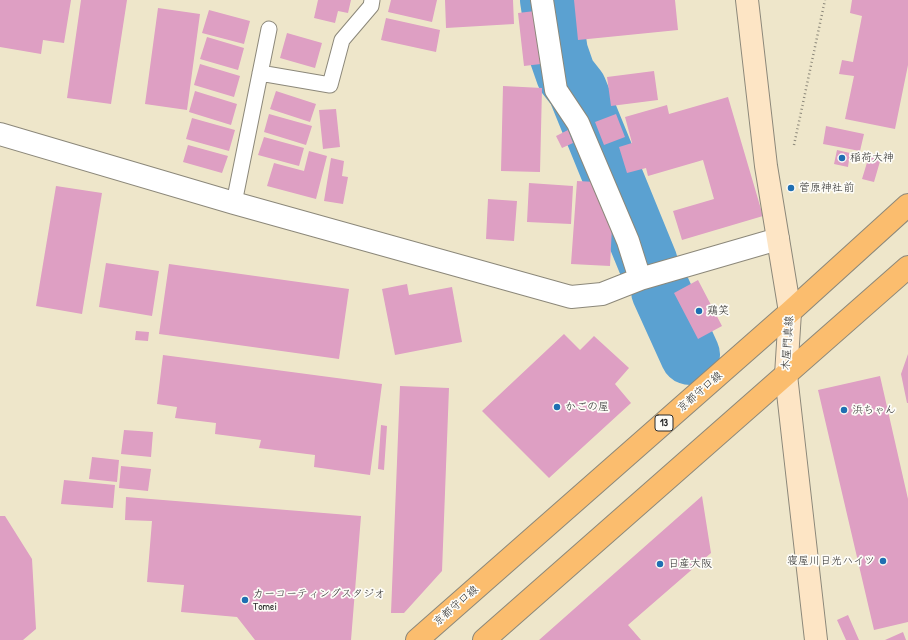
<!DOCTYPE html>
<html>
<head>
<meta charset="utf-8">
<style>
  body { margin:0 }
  canvas { display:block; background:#eee6ca }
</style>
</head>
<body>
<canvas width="908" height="640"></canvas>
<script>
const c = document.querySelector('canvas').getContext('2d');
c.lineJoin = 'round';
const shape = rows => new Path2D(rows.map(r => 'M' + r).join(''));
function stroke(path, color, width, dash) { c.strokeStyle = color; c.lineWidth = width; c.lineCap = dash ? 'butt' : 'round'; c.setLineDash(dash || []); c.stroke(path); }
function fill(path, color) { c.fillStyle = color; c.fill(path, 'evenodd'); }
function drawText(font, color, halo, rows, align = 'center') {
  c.font = font + ' "Patrick Hand","Klee One",sans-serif'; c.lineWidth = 3.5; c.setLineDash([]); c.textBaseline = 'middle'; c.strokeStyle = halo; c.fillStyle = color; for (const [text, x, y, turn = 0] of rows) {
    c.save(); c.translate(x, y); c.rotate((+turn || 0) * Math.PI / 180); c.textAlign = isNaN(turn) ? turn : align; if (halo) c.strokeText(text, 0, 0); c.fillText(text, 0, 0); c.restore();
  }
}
stroke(shape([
  [550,0,558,52,566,75,577,89,648,263],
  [661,291,690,355]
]), '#5ba1d1', 60);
fill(shape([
  [0,0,71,0,64,43,43,40,41,54,0,47],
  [81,0,127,0,111,104,67,98],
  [318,0,351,0,348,13,338,11,335,23,314,18],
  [391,0,437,0,432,22,388,12],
  [445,0,513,0,514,24,446,28],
  [574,0,675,0,678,30,578,40],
  [852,0,908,0,908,65,895,129,845,119,854,76,839,74,842,60,853,62,862,16,850,13],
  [158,8,200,14,187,110,145,104],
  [209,10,250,21,244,44,202,33],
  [535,11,541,64,524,66,518,13],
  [386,18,440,30,436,52,381,40],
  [287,33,322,43,315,68,280,58],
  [207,37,244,48,238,70,200,59],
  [200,64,240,76,234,97,194,85],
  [654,71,658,100,611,106,607,77],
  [503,86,542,88,540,172,501,171],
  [195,91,237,104,231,125,189,112],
  [276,91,316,104,310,122,270,109],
  [728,97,763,216,682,240,673,211,714,199,703,160,648,176,646,168,627,173,619,147,632,143,625,117,667,105,669,114],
  [336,109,340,147,323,149,319,110],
  [269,114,312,126,306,145,264,132],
  [616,114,625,137,604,145,595,122],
  [192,118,235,130,229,151,186,139],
  [826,126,864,134,860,151,823,144],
  [568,130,573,143,562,148,556,136],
  [264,137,304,148,299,166,258,155],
  [188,145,228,156,222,173,183,162],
  [837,150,850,153,848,167,834,164],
  [309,151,327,156,316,199,267,186,274,163,304,171],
  [869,156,881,158,874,182,862,179],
  [331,158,344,161,342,176,348,177,343,204,324,201],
  [577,181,597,182,612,227,610,266,571,264],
  [529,183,573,186,571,224,527,222],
  [56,186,102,193,82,314,36,306],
  [488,199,517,201,514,241,486,239],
  [106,263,159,271,152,316,99,307],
  [169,264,349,289,339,359,159,334],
  [698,280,722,326,698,339,674,293],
  [407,284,409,295,452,287,462,342,395,355,382,289],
  [136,331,149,332,148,341,135,340],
  [564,334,580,350,594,336,629,368,615,384,631,403,549,478,482,411],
  [908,354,908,403,907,403,901,374],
  [163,355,382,384,370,475,314,467,315,455,259,448,261,440,215,434,216,423,175,418,177,407,157,404],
  [880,376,908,499,908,622,874,630,818,390],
  [400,386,449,388,442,571,404,613,391,613],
  [381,425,387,426,384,470,378,469],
  [124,430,153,432,151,457,121,454],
  [92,457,119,460,117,482,89,479],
  [121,466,151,469,148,491,119,488],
  [64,480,115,485,113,508,61,504],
  [702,496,711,553,628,625,641,640,539,640],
  [126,497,361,516,351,640,255,640,237,617,181,612,184,585,147,582,152,521,125,520],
  [0,516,5,516,32,559,36,629,23,640,0,640],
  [848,615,859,640,846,640,837,620],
  [903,632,906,640,885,640]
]), '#de9fc3');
const lane = shape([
  [260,73,330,85,342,40,371,6,372,0],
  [234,203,269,29]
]);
const street = shape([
  [542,0,556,90,578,123,628,241,640,279],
  [0,134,234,203,571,297,602,294,640,279,778,239]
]);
const secondary = shape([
  [747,0,766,166,790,312,786,375,816,640]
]);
const primary = shape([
  [417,640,790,312,908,205],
  [484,640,908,267]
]);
stroke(lane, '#8c887a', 17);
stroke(street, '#8c887a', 24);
stroke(secondary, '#8c887a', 24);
stroke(primary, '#8c887a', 24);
stroke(shape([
  [794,145,825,0]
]), '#8c887a', 2.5, [1, 3]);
stroke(lane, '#fff', 15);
stroke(street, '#fff', 22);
stroke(secondary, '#fde5c5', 22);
stroke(primary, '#fbbd6e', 22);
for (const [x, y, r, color] of [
  [842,158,4,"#1f6fb2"],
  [791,188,4,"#1f6fb2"],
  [699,311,4,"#1f6fb2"],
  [557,407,4,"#1f6fb2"],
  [844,410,4,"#1f6fb2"],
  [883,561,4,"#1f6fb2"],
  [660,564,4,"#1f6fb2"],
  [245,600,4,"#1f6fb2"]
]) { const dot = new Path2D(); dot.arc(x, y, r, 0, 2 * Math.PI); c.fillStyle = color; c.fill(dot); stroke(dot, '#fdfcf7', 1.5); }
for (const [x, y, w] of [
  [664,423,18]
]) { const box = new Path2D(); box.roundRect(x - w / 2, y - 8, w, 16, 3); c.fillStyle = '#fdfcf7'; c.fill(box); stroke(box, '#2b2b2b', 1); }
drawText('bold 10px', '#2b2b2b', null, [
  ["13",664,423]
]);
drawText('11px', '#2b2b2b', '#fdfcf7', [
  ["稲荷大神",850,158],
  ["菅原神社前",799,188],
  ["鶏笑",707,311],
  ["かごの屋",565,407],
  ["浜ちゃん",852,410],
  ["寝屋川日光ハイツ",875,561,"right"],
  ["日産大阪",668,564],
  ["カーコーティングスタジオ",253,594],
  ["Tomei",253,607]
], 'left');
drawText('11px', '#2b2b2b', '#fdfcf7', [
  ["木屋門真線",788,343,-86],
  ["京都守口線",700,392,-41],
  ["京都守口線",456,606,-41]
]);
</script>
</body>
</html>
